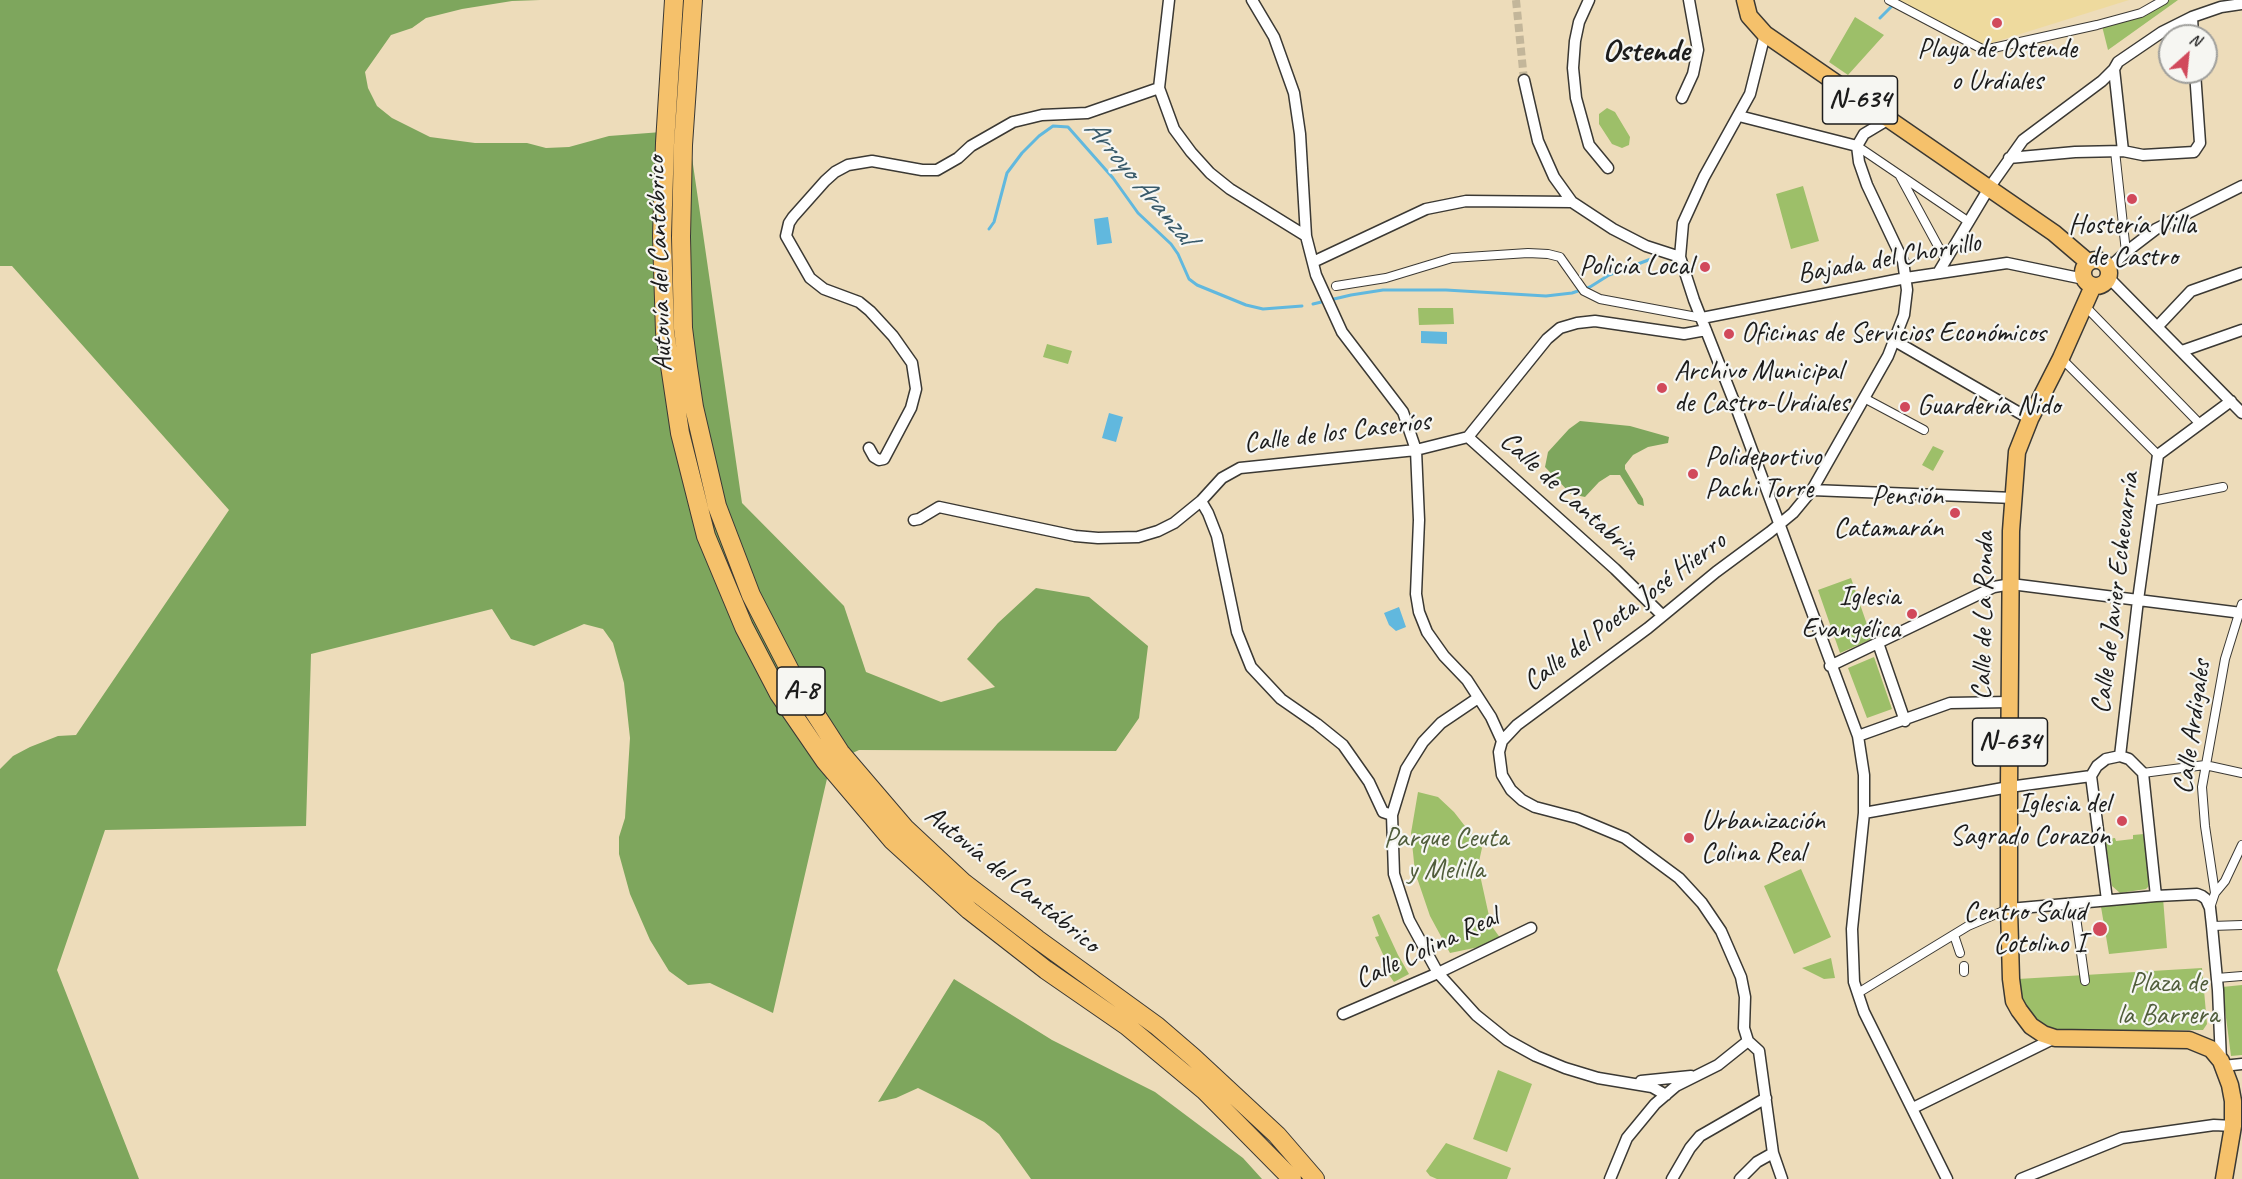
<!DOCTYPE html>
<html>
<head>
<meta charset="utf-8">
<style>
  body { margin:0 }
  #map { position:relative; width:2242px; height:1179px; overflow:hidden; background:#eddcba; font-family:Caveat,sans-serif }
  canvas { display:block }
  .north { position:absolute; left:2158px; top:24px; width:60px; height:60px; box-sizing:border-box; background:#f6f6f2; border:2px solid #9f9f9c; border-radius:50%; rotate:27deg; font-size:16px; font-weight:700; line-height:24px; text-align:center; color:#1c1c1c }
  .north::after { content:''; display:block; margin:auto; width:21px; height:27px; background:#d1495b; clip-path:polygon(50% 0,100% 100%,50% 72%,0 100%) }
</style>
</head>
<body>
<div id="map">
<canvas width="2242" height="1179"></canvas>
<div class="north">N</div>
</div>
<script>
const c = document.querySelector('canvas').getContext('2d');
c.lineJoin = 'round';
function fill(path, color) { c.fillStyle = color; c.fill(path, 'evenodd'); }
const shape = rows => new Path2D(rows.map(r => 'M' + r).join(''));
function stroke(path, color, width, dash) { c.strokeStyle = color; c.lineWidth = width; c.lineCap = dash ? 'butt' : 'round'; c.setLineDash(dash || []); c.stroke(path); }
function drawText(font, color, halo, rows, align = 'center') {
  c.font = font + ' Caveat,sans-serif'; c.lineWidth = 4.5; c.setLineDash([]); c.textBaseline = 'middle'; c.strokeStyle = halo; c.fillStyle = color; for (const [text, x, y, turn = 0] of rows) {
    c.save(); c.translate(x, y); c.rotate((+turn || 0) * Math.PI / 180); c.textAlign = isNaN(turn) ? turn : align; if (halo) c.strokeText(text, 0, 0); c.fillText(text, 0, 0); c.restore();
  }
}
fill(shape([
  [2166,0,2178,0,2108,50,2102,26],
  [1855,17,1884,35,1848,75,1829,62],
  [1607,108,1615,112,1630,137,1629,145,1622,148,1612,144,1599,124,1599,114],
  [1803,186,1819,241,1791,249,1776,194],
  [1418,308,1453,308,1454,324,1419,325],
  [1047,344,1072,351,1068,364,1043,357],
  [1933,446,1944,451,1933,471,1922,465],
  [1851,578,1872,639,1840,653,1818,590],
  [1874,657,1892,709,1867,718,1848,668],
  [1418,792,1438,797,1454,812,1482,848,1478,866,1491,925,1503,942,1450,953,1430,916,1415,872,1411,833],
  [2144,834,2150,881,2148,887,2146,889,2120,893,2112,886,2105,839,2115,838,2116,841,2133,839,2133,835],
  [1801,869,1831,937,1794,954,1764,886],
  [2163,898,2167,948,2109,954,2100,901],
  [1379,914,1398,955,1409,974,1394,982,1383,966,1387,963,1375,937,1379,936,1372,917],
  [1831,958,1835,978,1824,979,1802,968],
  [2202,968,2207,1024,2203,1030,2053,1031,2042,1025,2028,1010,2021,996,2018,979],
  [2242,985,2242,1055,2231,1056,2222,987],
  [1498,1070,1532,1084,1507,1152,1473,1139],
  [1446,1143,1511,1168,1507,1179,1437,1179,1430,1176,1426,1171]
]), '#9dbf69');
fill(shape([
  [0,0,540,0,512,1,462,9,426,18,412,28,391,35,365,72,368,88,377,106,392,118,430,137,475,143,527,143,546,148,569,147,609,136,688,130,742,503,844,606,866,672,941,702,995,687,967,659,998,623,1036,588,1089,597,1148,646,1139,718,1116,751,859,750,842,758,829,770,773,1013,710,983,688,985,669,971,650,940,630,894,619,854,619,837,625,818,630,738,624,683,613,643,603,629,584,624,534,646,511,639,492,609,311,654,306,826,105,830,57,970,139,1179,0,1179,0,769,13,756,30,747,58,736,76,735,229,510,12,266,0,266],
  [1580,421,1630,426,1669,437,1668,443,1648,447,1633,455,1625,465,1625,469,1643,499,1644,506,1638,504,1620,475,1610,475,1599,482,1585,497,1571,494,1545,467,1548,452,1569,429],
  [954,979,1052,1040,1155,1092,1243,1158,1262,1179,1031,1179,999,1134,984,1122,956,1107,918,1088,896,1098,878,1102]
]), '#7ea65d');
fill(shape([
  [1894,0,2129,0,1982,46]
]), '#eeda9e');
fill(shape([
  [1108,217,1112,243,1097,245,1094,219],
  [1421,331,1447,332,1447,344,1421,343],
  [1109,413,1123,417,1116,442,1102,438],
  [1399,607,1406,627,1396,631,1389,625,1384,613]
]), '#61b8de');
stroke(shape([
  [1880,18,1898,0],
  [989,229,994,222,1007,173,1022,153,1039,136,1053,126,1068,127,1113,178,1138,213,1171,244,1178,254,1189,279,1197,285,1246,305,1263,309,1302,306],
  [1313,304,1351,295,1383,290,1446,290,1546,296,1572,293,1590,287,1609,275,1651,259]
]), '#61b8de', 3);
stroke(shape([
  [1516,0,1524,80]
]), '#c3b69a', 8, [8, 4]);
const pedestrian = shape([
  [1889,0,1984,50,2097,25,2141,13,2164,0],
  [1857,146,1969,222],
  [2115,151,2126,252],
  [1900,176,1945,259],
  [1336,286,1386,278,1452,258,1528,253,1548,254,1560,257,1584,291,1600,299,1702,318],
  [2084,305,2200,424],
  [2062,359,2158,455],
  [1864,398,1924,430],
  [2152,501,2223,487],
  [2143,773,2205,765,2242,773],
  [2215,893,2205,826,2202,787,2225,659,2242,604],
  [2074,903,2085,981],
  [2210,908,2215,893,2225,881,2242,845],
  [2212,926,2242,925],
  [1954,935,1960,953],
  [1964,966,1964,972],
  [2217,978,2242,976],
  [1858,993,1968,926,2008,909]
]);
const minor = shape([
  [1169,0,1159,88,1174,129,1191,152,1210,173,1230,189,1306,236],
  [1252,0,1274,37,1294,93,1300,134,1306,236,1316,275,1342,332,1403,412,1416,450,1419,520,1416,594,1419,612,1427,632,1444,656,1467,680,1491,717,1502,741,1499,752,1502,775,1511,790,1522,800,1535,807,1577,818,1625,838,1679,878,1702,903,1721,931,1741,977,1745,997,1744,1028,1748,1041],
  [1589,0,1579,22,1575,41,1573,68,1576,98,1589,145,1608,168],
  [2192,17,2193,36],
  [1765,34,1750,94,1704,177,1683,223,1680,257,1694,300,1733,399,1858,736,1864,775,1864,813,1852,929,1854,982,1864,1012,1947,1179],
  [2114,69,2123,151],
  [1524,80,1538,141,1554,177,1572,202,1613,229,1646,246,1680,257],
  [1682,98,1693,74,1698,50,1689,0],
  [1739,116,1857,146],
  [2009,158,2075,152,2123,151,2143,155,2194,152,2200,143,2195,72],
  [1313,262,1426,209,1466,201,1572,202],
  [2108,269,2126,252,2156,229,2242,186],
  [1938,273,1989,188,2023,140,2102,81,2114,69,2118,62,2162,32,2192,17,2221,7,2242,4],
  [2108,277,2242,413],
  [1702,318,1906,278,2007,263,2084,279],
  [2158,326,2191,291,2242,273],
  [1895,341,2030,419],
  [2182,351,2242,330],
  [1468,437,1615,569,1662,615],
  [869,448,874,457,879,460,884,459,911,408,916,389,912,363,893,336,870,311,859,302,824,289,810,278,786,236,789,223,793,217,825,181,835,172,848,165,872,161,922,170,937,170,958,158,971,146,1013,122,1042,115,1087,113,1159,88],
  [1812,490,2014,498],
  [1201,501,1208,513,1217,536,1237,632,1251,667,1281,699,1317,724,1343,745,1369,782,1383,812,1392,815,1394,874,1409,920,1438,973,1476,1015,1507,1040,1536,1056,1565,1068,1598,1078,1652,1087,1666,1095],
  [914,520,919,519,939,507,1075,536,1098,538,1138,537,1158,531,1174,523,1201,501,1222,478,1240,468,1416,450,1468,437,1547,339,1560,328,1577,323,1595,321,1684,334,1706,330],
  [1878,643,1905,721],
  [1830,666,1994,587,2011,584,2242,613],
  [1858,736,1950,703,2010,702],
  [1502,741,1517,725,1648,628,1716,572,1770,532,1793,513,1812,490,1888,356,1904,315,1907,290,1903,261,1867,185,1859,162,1857,146,1864,134,1889,119],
  [2120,756,2138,600,2158,455,2231,401],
  [2091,776,2097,766,2106,759,2120,756,2129,759,2143,773,2156,896],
  [2091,776,2107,900],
  [1864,813,2009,787,2091,776],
  [1392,815,1406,769,1423,742,1441,723,1478,698],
  [2009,909,2156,896,2197,894,2202,896,2206,899,2210,908,2212,926,2218,990,2221,1061],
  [1343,1014,1438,973,1531,928],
  [1748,1041,1759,1051,1773,1153,1782,1179],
  [2223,1066,2242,1064],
  [1641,1081,1691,1076],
  [1913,1108,2055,1038],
  [1610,1179,1627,1138,1655,1104,1676,1086,1718,1065,1748,1041],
  [1672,1179,1690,1148,1700,1136,1766,1098],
  [1740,1179,1757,1162,1773,1153],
  [2021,1179,2122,1138,2214,1125,2233,1126]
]);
const trunk = shape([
  [1745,0,1749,16,1765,34,2054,233,2088,262],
  '2083 273a13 13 0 1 1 26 0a13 13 0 1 1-26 0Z',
  [2093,286,2061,358,2030,419,2017,452,2011,531,2009,787,2009,909,2011,979,2014,1001,2019,1010,2031,1026,2043,1034,2055,1038,2189,1040,2211,1049,2221,1061,2230,1085,2233,1101,2233,1126,2224,1179]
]);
const motorway = shape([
  [674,0,665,143,662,236,665,332,680,433,706,536,744,627,779,694,825,761,892,840,969,910,1046,970,1127,1026,1204,1090,1292,1179],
  [693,0,683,145,681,237,683,328,688,367,694,407,717,506,751,595,800,690,840,752,905,828,964,883,1037,939,1157,1026,1193,1057,1277,1135,1315,1179]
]);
stroke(pedestrian, '#3b3934', 10);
stroke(minor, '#3b3934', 13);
stroke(trunk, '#3b3934', 19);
stroke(motorway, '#3b3934', 20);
stroke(pedestrian, '#fff', 8);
stroke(minor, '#fff', 10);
stroke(trunk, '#f5c16b', 16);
stroke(motorway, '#f5c16b', 18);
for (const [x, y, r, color] of [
  [1997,23,6,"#d1495b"],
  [2132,199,6,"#d1495b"],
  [1705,267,6,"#d1495b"],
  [1729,334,6,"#d1495b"],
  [1662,388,6,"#d1495b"],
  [1905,407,6,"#d1495b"],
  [1693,474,6,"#d1495b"],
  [1955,513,6,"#d1495b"],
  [1912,614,6,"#d1495b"],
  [2122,821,6,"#d1495b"],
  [1689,838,6,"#d1495b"],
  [2100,929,8,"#d1495b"]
]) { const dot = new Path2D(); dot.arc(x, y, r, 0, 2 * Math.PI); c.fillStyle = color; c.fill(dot); stroke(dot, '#f6f6f2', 2); }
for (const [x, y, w] of [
  [1860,100,75],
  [801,691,48],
  [2010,742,75]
]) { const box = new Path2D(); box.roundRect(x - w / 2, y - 24, w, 48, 4.5); c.fillStyle = '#f6f6f2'; c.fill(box); stroke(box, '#1c1c1c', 1.5); }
drawText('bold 27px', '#1c1c1c', null, [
  ["N-634",1860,100],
  ["A-8",801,691],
  ["N-634",2010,742]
]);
drawText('28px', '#1c1c1c', '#f6f6f2', [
  ["Playa de Ostende",1997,50,"center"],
  ["o Urdiales",1997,82,"center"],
  ["Hostería Villa",2132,226,"center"],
  ["de Castro",2132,258,"center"],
  ["Policía Local",1693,267],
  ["Oficinas de Servicios Económicos",1741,334,"left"],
  ["Archivo Municipal",1674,372,"left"],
  ["de Castro-Urdiales",1674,404,"left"],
  ["Guardería Nido",1917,407,"left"],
  ["Polideportivo",1705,458,"left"],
  ["Pachi Torre",1705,490,"left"],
  ["Pensión",1943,497],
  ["Catamarán",1943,529],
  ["Iglesia",1900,598],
  ["Evangélica",1900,630],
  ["Iglesia del",2110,805],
  ["Sagrado Corazón",2110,837],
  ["Urbanización",1701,822,"left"],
  ["Colina Real",1701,854,"left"],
  ["Centro Salud",2086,913],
  ["Cotolino I",2086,945]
], 'right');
drawText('28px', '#1c1c1c', '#f6f6f2', [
  ["Bajada del Chorrillo",1889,259,-10],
  ["Autovía del Cantábrico",660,264,-92],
  ["Calle de los Caseríos",1337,433,-7],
  ["Calle de Cantabria",1569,496,42],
  ["Calle de Javier Echevarría",2116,593,-83],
  ["Calle del Poeta José Hierro",1625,612,-37],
  ["Calle de La Ronda",1984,616,-89],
  ["Calle Ardigales",2193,727,-82],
  ["Autovía del Cantábrico",1012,880,39],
  ["Calle Colina Real",1427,949,-25]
]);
drawText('28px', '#505d3b', '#f6f6f2', [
  ["Parque Ceuta",1446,839],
  ["y Melilla",1446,871],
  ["Plaza de",2168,984],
  ["la Barrera",2168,1016]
]);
drawText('italic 30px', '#385a6a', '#f6f6f2', [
  ["Arroyo Aranzal",1139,182,50]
]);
drawText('bold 32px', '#1c1c1c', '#f6f6f2', [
  ["Ostende",1646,52]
]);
</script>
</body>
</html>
